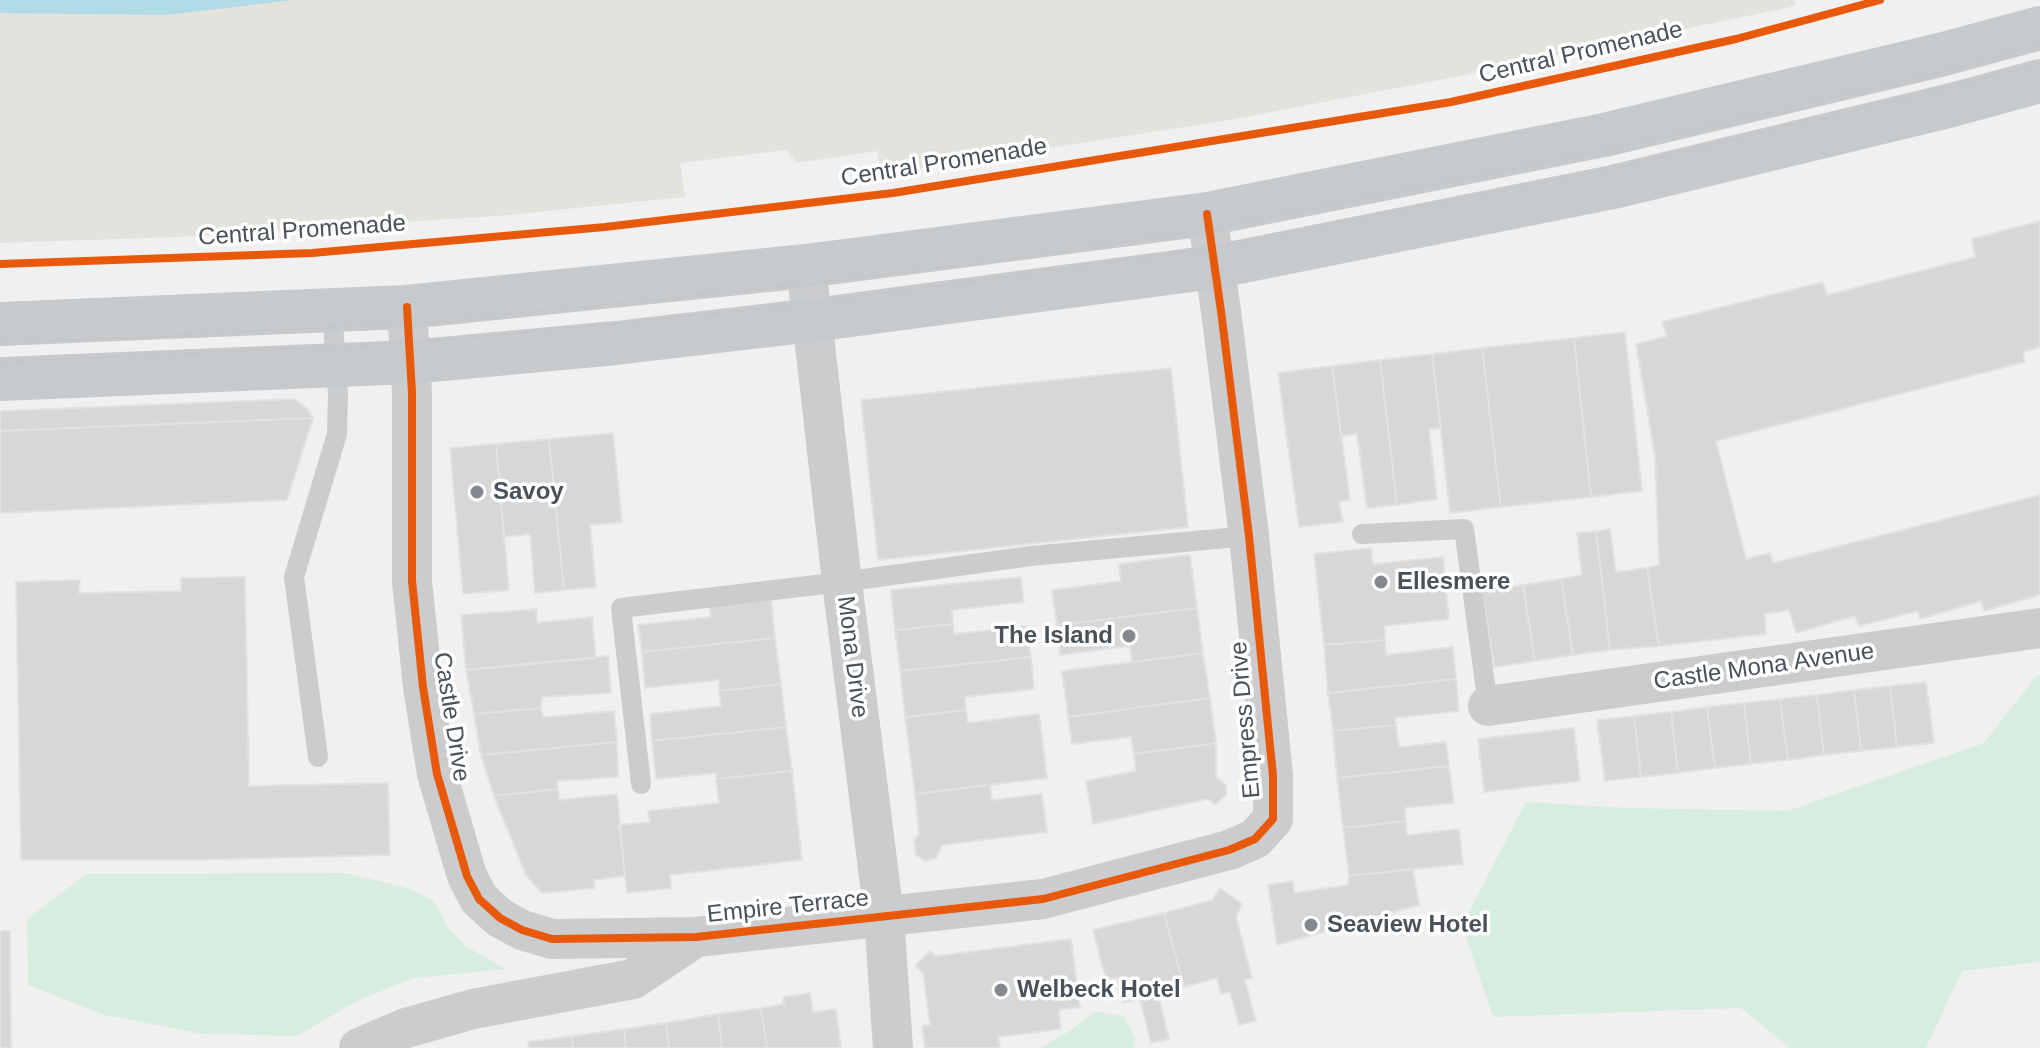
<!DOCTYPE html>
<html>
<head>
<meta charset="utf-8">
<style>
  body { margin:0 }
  canvas { display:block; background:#f1f0f0 }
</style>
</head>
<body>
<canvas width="2040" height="1048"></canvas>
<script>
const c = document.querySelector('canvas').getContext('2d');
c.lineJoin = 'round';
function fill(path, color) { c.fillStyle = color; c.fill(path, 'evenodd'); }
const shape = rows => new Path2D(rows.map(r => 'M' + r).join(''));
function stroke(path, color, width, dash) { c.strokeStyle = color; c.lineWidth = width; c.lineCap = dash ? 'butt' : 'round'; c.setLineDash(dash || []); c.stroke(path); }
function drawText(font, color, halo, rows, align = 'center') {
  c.font = font + ' Arial,sans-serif'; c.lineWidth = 7; c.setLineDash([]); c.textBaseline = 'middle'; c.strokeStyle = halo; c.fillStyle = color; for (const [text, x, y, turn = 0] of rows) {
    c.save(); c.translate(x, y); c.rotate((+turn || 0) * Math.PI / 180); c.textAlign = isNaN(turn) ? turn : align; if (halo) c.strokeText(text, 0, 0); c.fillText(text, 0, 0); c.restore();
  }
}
fill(shape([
  [2040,675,2040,962,1962,971,1926,1048,1790,1048,1741,1008,1493,1017,1462,925,1526,802,1628,808,1787,811,1984,743,2036,676],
  [346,873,407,888,434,901,448,928,467,947,506,969,414,978,357,1001,297,1036,203,1034,105,1015,28,985,27,919,86,874],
  [1095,1011,1124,1017,1135,1038,1133,1048,1041,1048,1071,1030]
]), '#d7ede0');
fill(shape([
  [0,0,1794,0,1795,6,1460,76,1224,121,881,174,877,151,797,163,786,150,680,163,685,197,497,216,178,237,0,243]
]), '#e4e2dd');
fill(shape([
  [0,0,294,0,166,15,0,13]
]), '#b0dbe7');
const building = shape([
  [2040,221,2040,347,2023,352,2025,362,1716,441,1746,559,1770,553,1773,563,2040,495,2040,595,1984,611,1981,601,1920,619,1918,611,1859,626,1855,616,1796,633,1789,610,1765,614,1766,634,1659,646,1647,568,1659,565,1655,456,1636,344,1667,336,1662,322,1823,282,1827,295,1975,257,1972,239,2040,221],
  [1625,332,1642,491,1591,497,1574,338,1625,332],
  [1574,338,1591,497,1501,507,1482,348,1574,338],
  [1482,348,1501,507,1450,513,1432,354,1482,348],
  [1432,354,1441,428,1429,429,1437,499,1397,505,1380,360,1432,354],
  [1380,360,1397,505,1367,508,1357,434,1341,436,1332,366,1380,360],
  [1332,366,1350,500,1339,502,1343,522,1299,527,1278,373,1332,366],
  [1171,368,1188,527,878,560,861,400,1171,368],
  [294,399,307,408,313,418,0,431,0,411,294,399],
  [313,418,287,500,0,513,0,431,313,418],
  [613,433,622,522,590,525,596,587,564,590,549,439,613,433],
  [549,439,564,590,535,593,530,534,504,537,496,444,549,439],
  [496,444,509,590,463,594,450,448,496,444],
  [1610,529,1616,572,1647,568,1659,646,1610,650,1596,531,1610,529],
  [1596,531,1610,650,1573,655,1561,579,1582,575,1577,533,1596,531],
  [1371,548,1373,564,1443,557,1449,619,1385,626,1385,640,1324,645,1314,554,1371,548],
  [1190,555,1197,608,1057,625,1052,590,1121,581,1119,564,1190,555],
  [245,577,249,786,388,783,390,855,188,860,21,860,16,582,80,580,79,593,181,591,181,578,245,577],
  [1021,577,1024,602,952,610,953,624,895,630,891,590,1021,577],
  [1561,579,1573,655,1535,661,1523,585,1561,579],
  [1523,585,1535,661,1494,667,1482,591,1523,585],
  [771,598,775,638,642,652,638,625,711,617,709,604,771,598],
  [1197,608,1203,653,1132,662,1130,646,1060,655,1057,625,1197,608],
  [536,609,537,623,592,617,596,658,466,670,461,615,536,609],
  [953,624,954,634,1027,626,1031,657,900,671,895,630,953,624],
  [775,638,781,684,719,691,719,680,645,688,642,652,775,638],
  [1385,640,1386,655,1453,647,1456,679,1328,693,1324,645,1385,640],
  [1203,653,1210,698,1068,717,1062,671,1203,653],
  [608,656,611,693,542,697,541,708,474,714,466,670,608,656],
  [1031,657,1034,689,965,697,966,710,905,717,900,671,1031,657],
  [1456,679,1459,711,1395,718,1396,725,1333,731,1328,693,1456,679],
  [1926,682,1934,743,1897,747,1890,686,1926,682],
  [781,684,786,727,652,741,650,714,721,706,719,691,781,684],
  [1890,686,1897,747,1861,751,1854,690,1890,686],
  [1854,690,1861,751,1824,755,1817,695,1854,690],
  [1817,695,1824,755,1788,760,1780,699,1817,695],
  [1210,698,1216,743,1134,754,1131,737,1072,744,1068,717,1210,698],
  [1780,699,1788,760,1751,764,1744,703,1780,699],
  [1744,703,1751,764,1715,768,1707,707,1744,703],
  [1707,707,1715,768,1678,773,1671,712,1707,707],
  [541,708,543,717,614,711,617,742,481,755,474,714,541,708],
  [966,710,968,723,1039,714,1047,778,915,794,905,717,966,710],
  [1671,712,1678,773,1641,777,1634,716,1671,712],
  [1634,716,1641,777,1605,781,1597,720,1634,716],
  [1396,725,1399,747,1446,742,1449,766,1337,778,1333,731,1396,725],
  [786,727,792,771,716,779,716,773,656,779,652,741,786,727],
  [1574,728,1580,781,1484,792,1478,739,1574,728],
  [617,742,618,777,557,781,558,789,494,796,481,755,617,742],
  [1216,743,1216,777,1226,785,1226,795,1215,805,1208,799,1093,824,1086,781,1136,771,1134,754,1216,743],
  [1449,766,1454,803,1405,808,1406,821,1343,828,1337,778,1449,766],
  [792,771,802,860,670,875,671,888,627,893,619,825,650,822,648,811,719,803,716,779,792,771],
  [990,785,992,800,1042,794,1047,832,942,845,936,858,926,861,916,855,914,840,919,834,915,794,990,785],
  [558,789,559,800,617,794,625,876,594,880,595,888,542,893,526,875,494,796,558,789],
  [1406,821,1407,835,1459,829,1463,864,1349,876,1343,828,1406,821],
  [1413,869,1419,905,1277,945,1268,885,1293,881,1294,893,1348,885,1349,876,1413,869],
  [1220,888,1242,904,1236,917,1252,978,1245,980,1256,1021,1239,1025,1230,992,1221,994,1217,978,1184,987,1164,913,1212,900,1220,888],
  [1164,913,1184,987,1158,994,1169,1039,1151,1043,1140,999,1123,1003,1117,977,1106,980,1093,930,1164,913],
  [0,931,10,931,11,1048,0,1048,0,931],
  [1071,939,1080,1007,1059,1010,1061,1029,998,1037,1000,1048,925,1048,922,1026,930,1025,923,973,915,966,930,951,936,956,1071,939],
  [810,993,813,1012,836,1009,841,1048,767,1048,761,1008,784,1004,783,997,810,993],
  [761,1008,767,1048,722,1048,718,1014,761,1008],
  [718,1014,722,1048,669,1048,666,1023,718,1014],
  [666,1023,669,1048,626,1048,624,1029,666,1023],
  [624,1029,626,1048,573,1048,572,1036,624,1029],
  [572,1036,573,1048,529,1048,528,1042,572,1036]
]);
fill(building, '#d7d7d9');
stroke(building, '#e2e2e3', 2);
stroke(shape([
  [1362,534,1464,529,1488,706],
  [318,757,294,577,337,434,338,395,332,309],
  [641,784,621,608,842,582,1031,556,1249,536]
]), '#cbccce', 20);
stroke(shape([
  [806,266,842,582,884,916,893,1048],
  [407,307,412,393,412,581,423,687,437,774,467,876,479,899,500,918,522,930,552,939,696,937,1043,899,1229,850,1255,839,1273,819,1273,776,1249,536,1221,311,1207,214],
  [1488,706,2040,628],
  [359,1048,406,1028,473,1009,633,979,696,937]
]), '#cbccce', 40);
stroke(shape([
  [0,324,407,307,806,266,1207,214,1604,135,1940,55,2040,28],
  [0,379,410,362,616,343,813,320,1214,267,1613,187,1952,105,2040,81]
]), '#c7cacc', 44);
stroke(shape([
  [0,342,130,338,442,321,808,284,1014,258,1209,229,1606,150,1944,71,2040,44],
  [0,362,409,343,614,324,811,303,1212,249,1610,169,1948,88,2040,63]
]), '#c6c6c8', 2);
stroke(shape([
  [0,264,312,253,605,227,893,193,1451,102,1736,39,1880,0],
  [407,307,412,393,412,581,423,687,437,774,467,876,479,899,500,918,522,930,552,939,696,937,1043,899,1229,850,1255,839,1273,819,1273,776,1249,536,1221,311,1207,214]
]), '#e8590c', 8);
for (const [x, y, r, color] of [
  [477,492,8,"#84898f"],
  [1381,582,8,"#84898f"],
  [1129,636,8,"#84898f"],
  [1311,925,8,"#84898f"],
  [1001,990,8,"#84898f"]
]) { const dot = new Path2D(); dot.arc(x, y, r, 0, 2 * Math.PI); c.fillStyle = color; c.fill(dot); stroke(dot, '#fff', 3); }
drawText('24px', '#49525b', '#fff', [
  ["Central Promenade",1581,53,-13],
  ["Central Promenade",944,163,-9],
  ["Central Promenade",302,231,-4],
  ["Mona Drive",852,657,83],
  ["Castle Mona Avenue",1764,667,-8],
  ["Castle Drive",451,717,81],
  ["Empress Drive",1246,720,-95],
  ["Empire Terrace",788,907,-6]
]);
drawText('bold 24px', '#49525b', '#fff', [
  ["Savoy",493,492],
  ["Ellesmere",1397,582],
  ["The Island",1113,636,"right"],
  ["Seaview Hotel",1327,925],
  ["Welbeck Hotel",1017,990]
], 'left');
</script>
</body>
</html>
